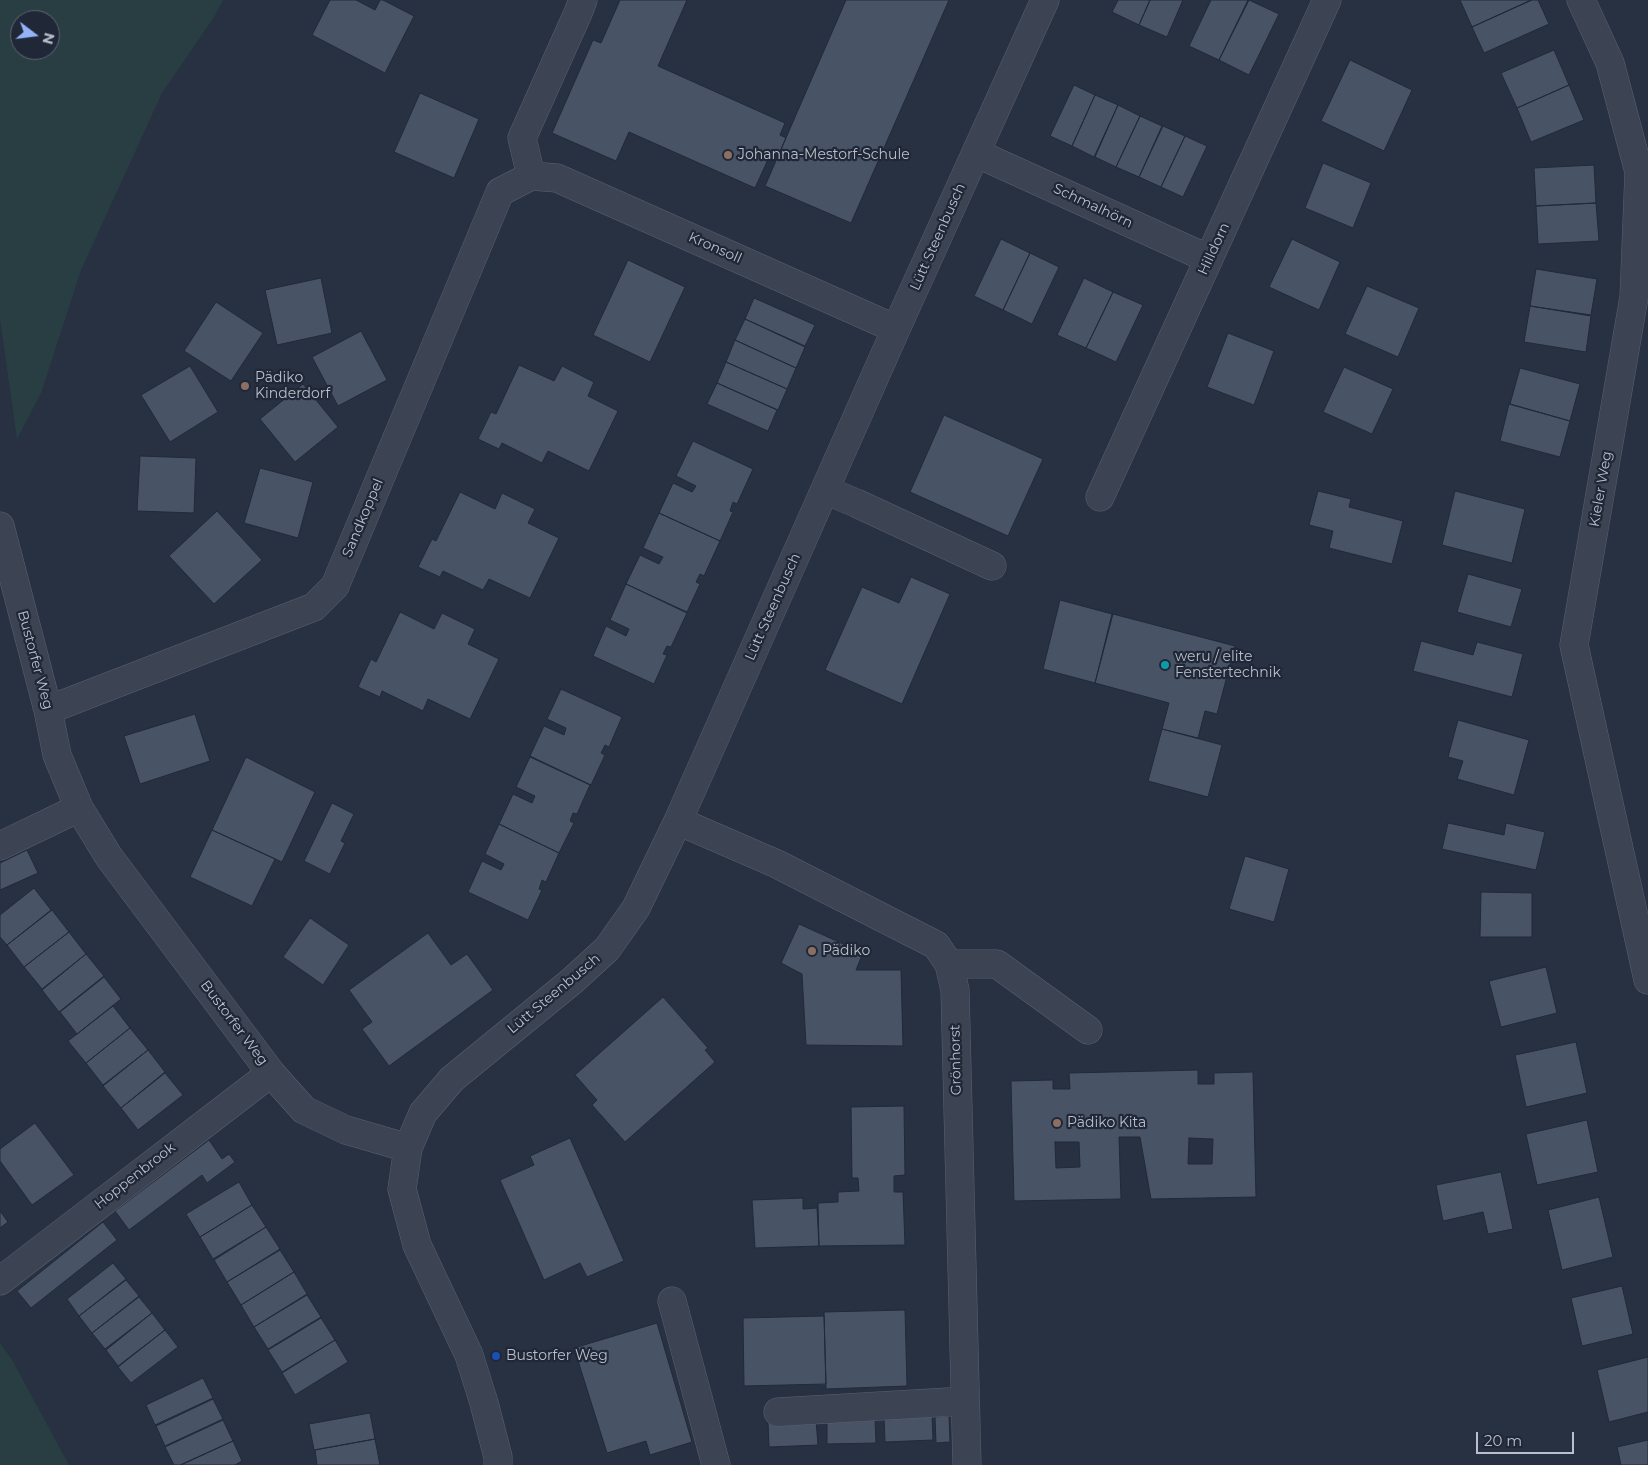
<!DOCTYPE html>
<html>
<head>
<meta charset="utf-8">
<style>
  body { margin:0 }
  #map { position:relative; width:1648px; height:1465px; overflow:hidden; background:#273142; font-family:Montserrat,sans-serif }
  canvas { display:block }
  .north { position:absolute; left:10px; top:10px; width:50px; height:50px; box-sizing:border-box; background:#202837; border:1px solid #5d6473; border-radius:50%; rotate:105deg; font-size:14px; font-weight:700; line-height:20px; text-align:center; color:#b9bfcc }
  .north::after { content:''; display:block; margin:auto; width:18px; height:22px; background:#94b3f6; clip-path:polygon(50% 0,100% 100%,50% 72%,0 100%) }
  .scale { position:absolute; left:1476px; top:1432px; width:98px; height:22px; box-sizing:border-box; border:2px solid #b9bfcc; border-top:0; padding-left:6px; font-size:15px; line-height:18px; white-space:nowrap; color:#b9bfcc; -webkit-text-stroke:4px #202837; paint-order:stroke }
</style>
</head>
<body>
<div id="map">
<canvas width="1648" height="1465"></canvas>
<div class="north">N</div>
<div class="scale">20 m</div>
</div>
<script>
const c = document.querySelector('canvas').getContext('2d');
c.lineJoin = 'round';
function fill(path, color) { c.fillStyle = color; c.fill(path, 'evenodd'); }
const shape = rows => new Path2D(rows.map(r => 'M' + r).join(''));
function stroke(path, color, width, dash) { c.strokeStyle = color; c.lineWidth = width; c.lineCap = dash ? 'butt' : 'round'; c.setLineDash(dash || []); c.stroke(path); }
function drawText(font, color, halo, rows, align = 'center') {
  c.font = font + ' Montserrat,sans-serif'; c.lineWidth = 4.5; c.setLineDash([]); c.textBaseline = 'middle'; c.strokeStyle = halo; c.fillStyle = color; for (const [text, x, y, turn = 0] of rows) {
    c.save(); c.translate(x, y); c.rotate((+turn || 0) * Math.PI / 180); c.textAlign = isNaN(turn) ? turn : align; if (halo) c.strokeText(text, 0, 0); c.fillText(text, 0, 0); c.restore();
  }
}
fill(shape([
  [0,0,223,0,214,17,162,93,81,270,41,393,17,439,0,319],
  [20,20,50,20,50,50,20,50],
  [0,1343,12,1360,69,1465,0,1465]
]), '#293e43');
const building = shape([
  [330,0,356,0,375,10,380,0,383,0,414,16,385,73,312,35,330,0],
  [620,0,687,0,658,66,785,123,780,135,786,138,778,156,771,153,755,188,629,132,616,161,552,133,593,40,601,43,620,0],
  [846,0,949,0,851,223,765,186,846,0],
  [1118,0,1150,0,1139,25,1112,12,1118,0],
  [1150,0,1183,0,1167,37,1139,25,1150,0],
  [1211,0,1248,0,1219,60,1189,46,1211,0],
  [1249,0,1279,14,1249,75,1219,60,1249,0],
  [1460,0,1531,0,1472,27,1460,0],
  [1532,0,1538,0,1549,24,1484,53,1472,27,1532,0],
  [1554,50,1569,85,1517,108,1501,73,1554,50],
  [1350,60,1412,90,1384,151,1321,121,1350,60],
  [1074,85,1095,95,1072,146,1050,136,1074,85],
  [1569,85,1584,120,1531,142,1517,108,1569,85],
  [420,93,479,119,454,178,394,152,420,93],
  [1095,95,1118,105,1094,157,1072,146,1095,95],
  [1118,105,1140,116,1116,167,1095,157,1118,105],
  [1140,116,1162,126,1139,177,1116,167,1140,116],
  [1163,126,1185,136,1161,187,1139,177,1163,126],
  [1185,136,1207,146,1183,197,1161,187,1185,136],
  [1323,163,1371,183,1353,228,1305,208,1323,163],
  [1594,165,1596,203,1536,206,1534,168,1594,165],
  [1596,203,1599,241,1538,244,1536,206,1596,203],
  [1001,239,1030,253,1003,310,974,296,1001,239],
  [1292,239,1340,262,1319,310,1269,287,1292,239],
  [1030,253,1059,267,1032,324,1003,310,1030,253],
  [628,260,685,287,650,362,593,335,628,260],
  [1536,269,1597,279,1591,315,1530,306,1536,269],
  [321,278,332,333,277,345,265,290,321,278],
  [1084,278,1113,292,1086,348,1057,335,1084,278],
  [1367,286,1419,308,1398,357,1345,334,1367,286],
  [1113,292,1143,305,1116,362,1086,348,1113,292],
  [754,298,815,325,805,346,745,319,754,298],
  [216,302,263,333,231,381,184,351,216,302],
  [1530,306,1591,316,1586,352,1524,342,1530,306],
  [745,319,805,347,796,368,735,340,745,319],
  [361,331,387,380,338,406,312,357,361,331],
  [1228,333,1274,351,1254,405,1207,387,1228,333],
  [735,340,796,368,787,389,726,362,735,340],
  [726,362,787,389,778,410,717,383,726,362],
  [519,365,554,381,562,366,594,382,588,396,618,411,589,471,548,451,542,463,502,443,499,449,478,439,491,412,496,414,519,365],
  [190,366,218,412,170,442,141,395,190,366],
  [1344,367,1393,389,1372,434,1323,412,1344,367],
  [1520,368,1580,384,1570,421,1510,404,1520,368],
  [717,383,777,410,768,431,707,404,717,383],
  [303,384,338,427,295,462,260,419,303,384],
  [1509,404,1570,421,1560,457,1500,441,1509,404],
  [944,415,1043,459,1008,536,910,492,944,415],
  [693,441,753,469,737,504,733,502,730,511,733,512,720,541,659,513,673,483,692,492,696,486,676,476,693,441],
  [140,456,196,458,194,513,137,511,140,456],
  [260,468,313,482,298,538,244,523,260,468],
  [1318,491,1351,499,1349,507,1403,521,1392,564,1329,548,1333,531,1309,525,1318,491],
  [1455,491,1525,509,1512,563,1442,545,1455,491],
  [460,492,495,509,502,493,535,509,528,523,559,538,530,598,489,579,483,590,443,571,440,577,418,567,432,539,436,541,460,492],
  [217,511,262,560,214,604,169,556,217,511],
  [659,513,720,541,704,576,700,574,696,582,700,584,687,612,626,584,640,555,659,564,663,557,643,548,659,513],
  [1468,574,1522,589,1511,627,1457,612,1468,574],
  [911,577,950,594,902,704,825,670,862,587,899,603,911,577],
  [626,584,687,613,671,647,667,646,663,654,667,655,654,684,593,656,606,626,626,636,629,629,610,620,626,584],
  [1060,600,1112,614,1095,683,1043,669,1060,600],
  [400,612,434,629,442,613,475,629,468,644,499,659,470,719,428,699,423,711,382,691,380,697,358,687,371,659,376,662,400,612],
  [1113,614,1235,646,1217,714,1205,711,1198,738,1162,729,1169,703,1095,683,1113,614],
  [1421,641,1473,655,1477,642,1523,654,1512,697,1413,671,1421,641],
  [561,689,622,717,609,747,605,745,601,753,605,755,591,785,530,756,544,726,564,735,566,728,547,719,561,689],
  [195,714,210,761,140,784,124,736,195,714],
  [1458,720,1529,740,1514,795,1457,779,1463,761,1448,757,1458,720],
  [1162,729,1222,745,1208,797,1148,781,1162,729],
  [246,757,315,792,282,862,212,830,246,757],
  [530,757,590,785,577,814,573,813,570,821,574,823,559,853,499,824,513,794,532,803,535,796,516,787,530,757],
  [332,803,354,814,341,841,345,843,330,874,304,861,332,803],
  [1448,823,1504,835,1506,823,1545,832,1536,870,1442,849,1448,823],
  [499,824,559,853,546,882,542,880,539,889,542,890,528,920,468,892,482,861,501,870,504,864,485,854,499,824],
  [212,830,275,859,252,906,190,877,212,830],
  [27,850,38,873,0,890,0,863,27,850],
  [1245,856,1289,869,1274,922,1229,909,1245,856],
  [34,888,51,910,7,945,0,937,0,915,34,888],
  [1481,892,1532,893,1532,937,1480,937,1481,892],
  [52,910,69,932,24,967,7,945,52,910],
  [310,918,349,945,323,985,283,957,310,918],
  [799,924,863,953,856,970,901,970,903,1046,806,1045,802,974,781,963,799,924],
  [69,932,86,954,42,989,24,967,69,932],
  [428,933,451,965,467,954,493,990,389,1066,362,1029,372,1022,349,990,428,933],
  [86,954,104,976,59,1012,42,990,86,954],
  [1546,967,1557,1013,1501,1027,1489,981,1546,967],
  [104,977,121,999,77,1034,60,1012,104,977],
  [663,997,708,1048,705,1050,715,1062,625,1142,592,1105,597,1100,575,1075,663,997],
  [113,1006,130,1028,86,1063,68,1041,113,1006],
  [130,1028,148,1050,103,1085,86,1063,130,1028],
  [1576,1042,1587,1093,1526,1107,1515,1055,1576,1042],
  [148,1050,165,1072,121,1108,103,1086,148,1050],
  [1198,1070,1198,1084,1214,1084,1214,1073,1253,1072,1256,1197,1151,1199,1140,1137,1119,1137,1121,1199,1014,1201,1011,1081,1053,1080,1053,1089,1070,1089,1069,1073,1198,1070],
  [1189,1138,1213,1139,1212,1164,1188,1164,1189,1138],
  [1055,1142,1079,1142,1080,1167,1056,1168,1055,1142],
  [165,1073,183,1095,138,1130,121,1108,165,1073],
  [904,1106,905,1175,894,1176,894,1192,903,1192,905,1245,819,1246,818,1203,838,1202,838,1192,859,1191,858,1178,852,1178,851,1107,904,1106],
  [1587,1120,1598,1172,1537,1185,1526,1134,1587,1120],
  [35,1123,74,1175,32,1205,0,1161,0,1149,35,1123],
  [570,1138,624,1261,587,1277,580,1263,544,1280,500,1180,534,1165,530,1156,570,1138],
  [209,1140,222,1159,229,1154,235,1162,207,1183,202,1175,129,1230,115,1211,209,1140],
  [1501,1172,1513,1229,1488,1234,1483,1212,1443,1221,1436,1185,1501,1172],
  [239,1182,252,1205,200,1237,186,1214,239,1182],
  [1599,1197,1613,1257,1562,1270,1548,1210,1599,1197],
  [803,1198,803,1209,817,1208,819,1246,755,1248,752,1200,803,1198],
  [252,1205,266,1227,213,1259,200,1237,252,1205],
  [0,1211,8,1222,0,1228,0,1211],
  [103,1222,117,1240,31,1308,17,1291,103,1222],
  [266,1227,280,1249,227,1282,214,1260,266,1227],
  [280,1250,294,1272,241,1305,227,1282,280,1250],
  [113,1263,126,1279,79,1316,67,1299,113,1263],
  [294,1272,307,1294,254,1327,241,1305,294,1272],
  [126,1280,139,1296,92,1333,79,1316,126,1280],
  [1622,1286,1633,1334,1582,1346,1571,1298,1622,1286],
  [307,1295,321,1317,268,1349,254,1327,307,1295],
  [139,1297,152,1313,105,1349,92,1333,139,1297],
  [905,1310,907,1386,826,1389,824,1312,905,1310],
  [152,1313,165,1330,118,1366,106,1350,152,1313],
  [824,1316,826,1384,744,1386,743,1318,824,1316],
  [321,1318,335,1340,282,1372,268,1350,321,1318],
  [657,1323,692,1442,650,1455,646,1441,607,1453,574,1348,657,1323],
  [165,1330,178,1347,131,1383,118,1367,165,1330],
  [335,1340,348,1362,295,1395,282,1373,335,1340],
  [1648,1357,1648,1412,1609,1422,1597,1370,1648,1357],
  [203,1378,213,1398,155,1425,146,1405,203,1378],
  [213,1399,223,1419,165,1446,156,1426,213,1399],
  [370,1413,375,1439,314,1450,309,1424,370,1413],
  [932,1415,933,1440,885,1442,884,1417,932,1415],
  [949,1416,950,1442,936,1443,935,1417,949,1416],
  [875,1418,876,1443,827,1444,827,1420,875,1418],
  [223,1420,233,1441,180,1465,174,1465,165,1447,223,1420],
  [816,1420,818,1445,769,1447,768,1422,816,1420],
  [375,1439,380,1465,317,1465,315,1450,375,1439],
  [1648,1440,1648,1465,1621,1465,1617,1447,1648,1440],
  [233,1441,242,1461,235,1465,181,1465,233,1441]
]);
fill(building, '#495366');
stroke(building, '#222a39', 1);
const minor = shape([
  [1581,0,1610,63,1639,172,1634,297,1574,645,1648,980],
  [976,153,1209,259],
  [531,176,557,178,896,329],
  [531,176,522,138,578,13,583,0],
  [825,490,856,503,992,566],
  [1100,497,1327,0],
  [0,526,48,710,57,755,79,808,109,857,271,1073,304,1110,346,1130,408,1148],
  [48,710,314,607,335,586,500,192,531,176],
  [678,821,777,864,936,945,949,964,955,990,967,1465],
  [0,846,79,808],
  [949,964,997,964,1088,1030],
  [0,1281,271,1073],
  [672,1301,716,1465],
  [778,1412,965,1401],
  [498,1465,498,1457,484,1403,469,1355,417,1245,402,1189,408,1148,423,1113,452,1079,572,981,607,949,636,908,678,821,896,329,1045,0]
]);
stroke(minor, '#5a616f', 29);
stroke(minor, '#3c4352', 28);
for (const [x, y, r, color] of [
  [728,155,5,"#8d6e63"],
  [245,386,5,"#8d6e63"],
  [1165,665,5,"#0f9aa8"],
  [812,951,5,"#8d6e63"],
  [1057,1123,5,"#8d6e63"],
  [496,1356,5,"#1a4fb4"]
]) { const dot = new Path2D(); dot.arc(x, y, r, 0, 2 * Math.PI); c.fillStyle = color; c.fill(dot); stroke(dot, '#202837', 2); }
drawText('14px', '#b9bfcc', '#202837', [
  ["Johanna-Mestorf-Schule",738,155],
  ["Pädiko",255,378],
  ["Kinderdorf",255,394],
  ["weru / elite",1175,657],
  ["Fenstertechnik",1175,673],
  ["Pädiko",822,951],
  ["Pädiko Kita",1067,1123],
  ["Bustorfer Weg",506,1356]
], 'left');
drawText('14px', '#b9bfcc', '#202837', [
  ["Schmalhörn",1093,206,25],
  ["Lütt Steenbusch",938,237,-66],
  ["Kronsoll",715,248,24],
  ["Hilldorn",1214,249,-65],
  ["Kieler Weg",1601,489,-80],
  ["Sandkoppel",363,518,-67],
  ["Lütt Steenbusch",773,607,-66],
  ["Bustorfer Weg",35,660,75],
  ["Lütt Steenbusch",554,994,-40],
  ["Bustorfer Weg",234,1023,53],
  ["Grönhorst",956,1060,-91],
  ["Hoppenbrook",135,1176,-38]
]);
</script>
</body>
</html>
